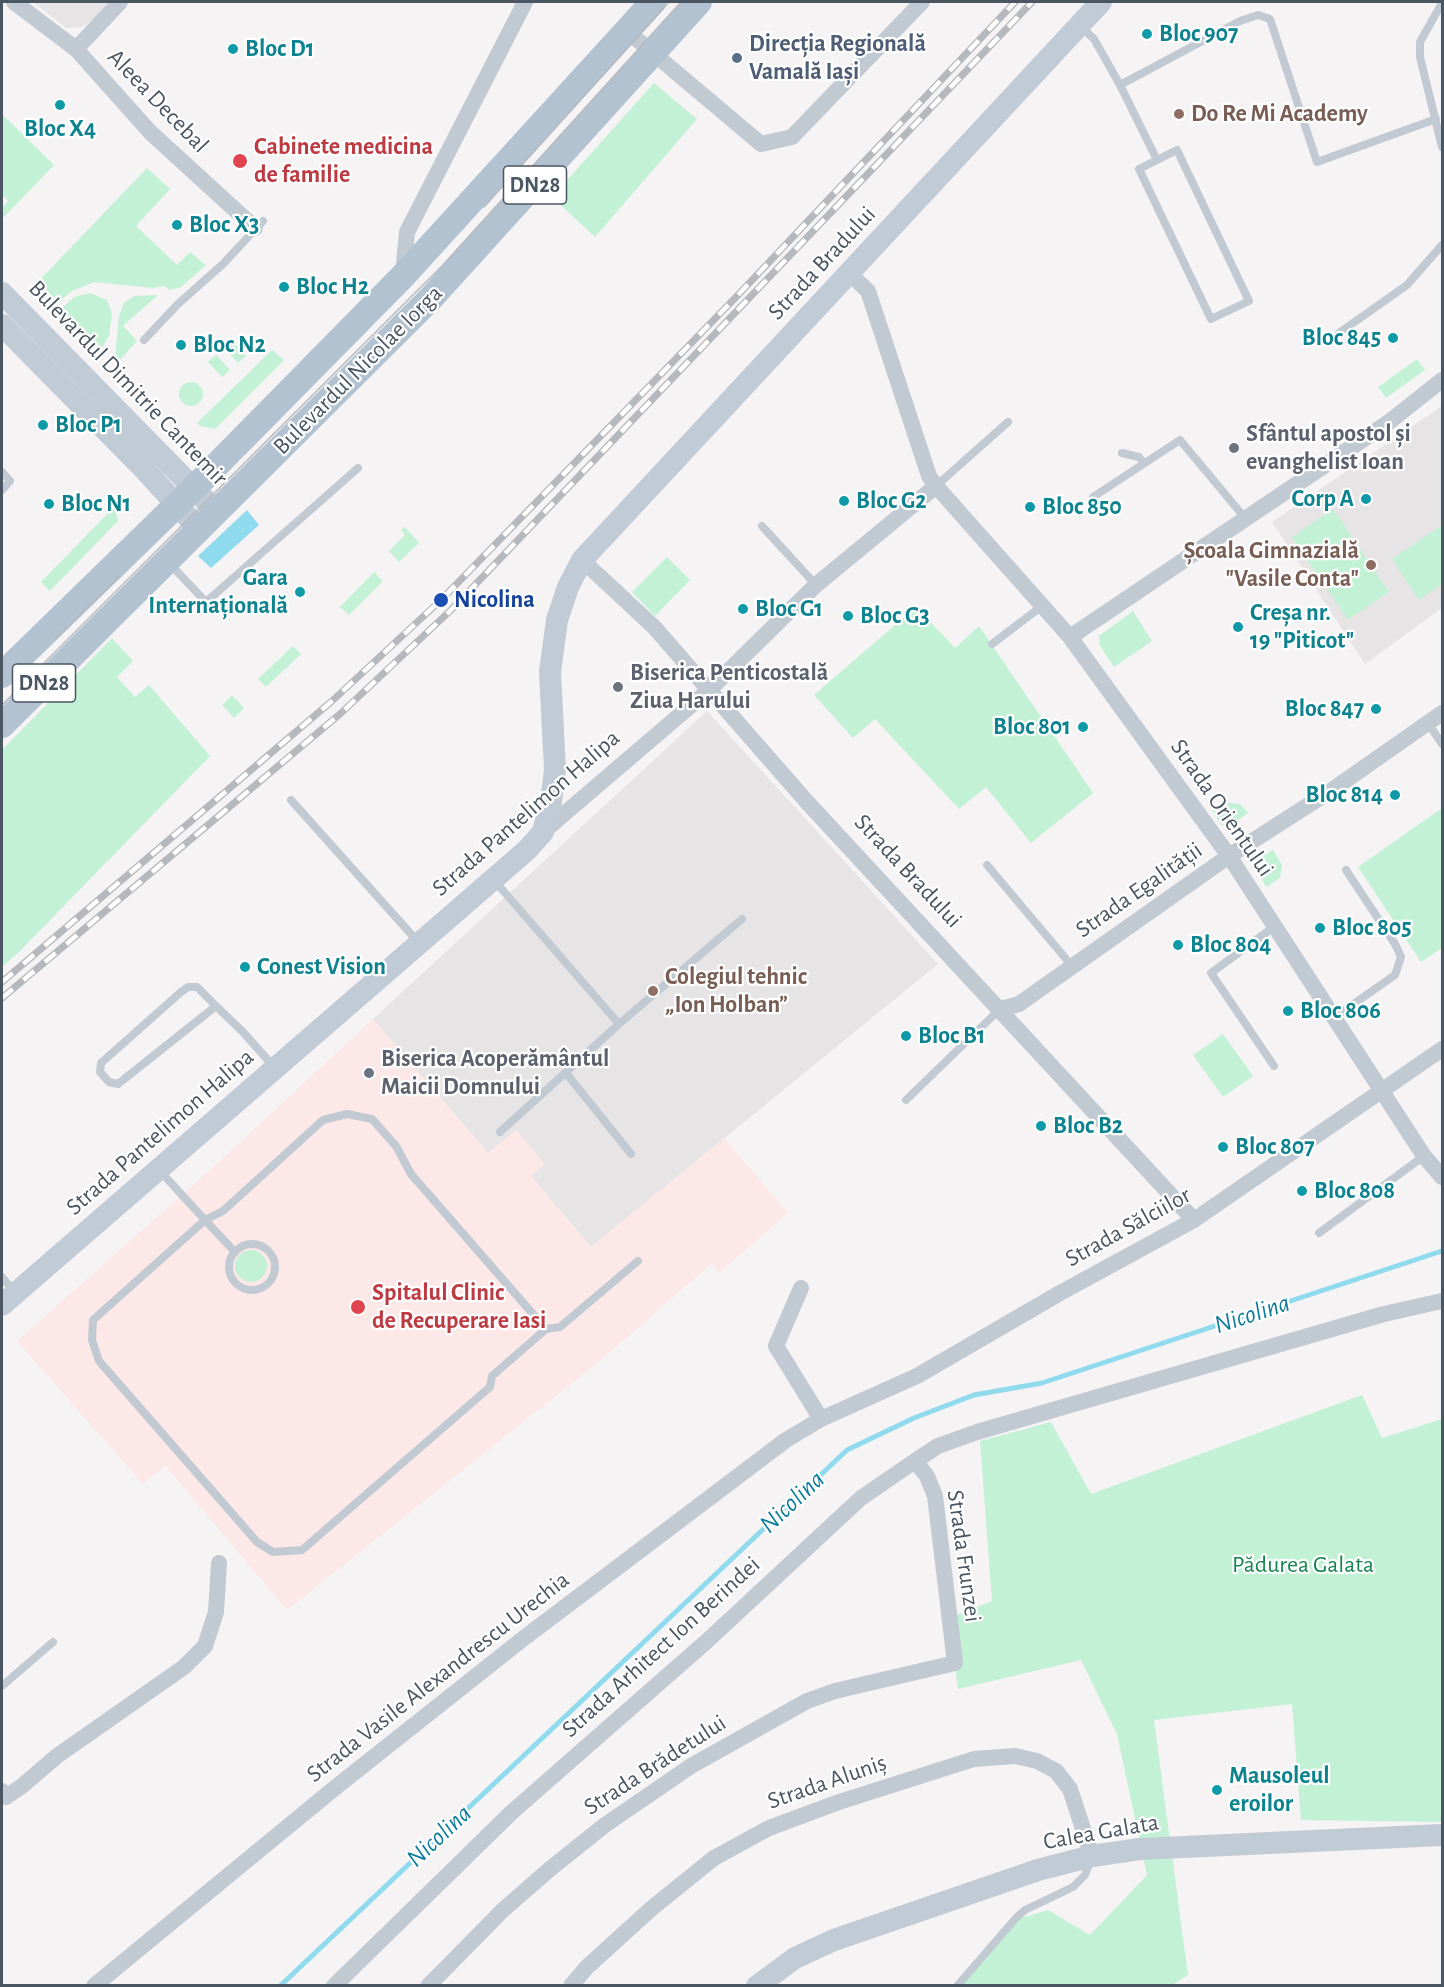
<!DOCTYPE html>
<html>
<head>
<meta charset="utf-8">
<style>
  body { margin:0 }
  #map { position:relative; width:1444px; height:1987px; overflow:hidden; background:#f5f3f3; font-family:"Alegreya Sans",sans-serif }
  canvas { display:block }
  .frame { position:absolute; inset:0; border:3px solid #4a5661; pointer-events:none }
</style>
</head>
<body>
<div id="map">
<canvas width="1444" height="1987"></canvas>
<div class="frame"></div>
</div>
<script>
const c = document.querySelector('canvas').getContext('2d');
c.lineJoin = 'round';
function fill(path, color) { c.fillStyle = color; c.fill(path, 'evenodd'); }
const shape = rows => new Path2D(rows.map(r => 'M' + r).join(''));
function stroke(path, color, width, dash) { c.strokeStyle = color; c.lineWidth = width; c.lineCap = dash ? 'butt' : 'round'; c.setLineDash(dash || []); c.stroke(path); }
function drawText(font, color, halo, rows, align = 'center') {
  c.font = font + ' "Alegreya Sans",sans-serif'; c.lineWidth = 4.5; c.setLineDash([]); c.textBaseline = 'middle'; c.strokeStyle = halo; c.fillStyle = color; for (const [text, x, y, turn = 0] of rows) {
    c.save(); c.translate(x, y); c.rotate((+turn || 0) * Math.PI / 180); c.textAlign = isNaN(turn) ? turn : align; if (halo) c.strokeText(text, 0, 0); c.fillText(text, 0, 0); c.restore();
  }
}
fill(shape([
  [33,2,111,2,92,21,81,27,66,28],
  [1442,406,1442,608,1365,664,1272,522],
  [707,711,938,964,591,1247,531,1176,516,1130,488,1153,373,1019]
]), '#e6e4e5');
fill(shape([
  [373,1019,488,1153,516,1130,545,1164,531,1176,591,1247,724,1138,788,1213,719,1273,711,1264,596,1364,287,1610,165,1465,143,1484,17,1341,218,1163]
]), '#fce8e6');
fill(shape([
  [654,83,697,119,595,237,552,197],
  [2,114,54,165,2,219,2,208,8,201,2,194],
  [147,168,170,189,136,226,177,265,190,252,206,265,181,287,170,290,164,286,152,288,94,282,72,291,53,307,33,287],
  [90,293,107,300,112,313,109,336,98,354,57,313,74,297],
  [158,295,123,326,137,341,119,361,115,359,119,316,124,303,134,296],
  [232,341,246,356,238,363,224,348],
  [272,350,284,360,215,429,200,426,197,423],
  [216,355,230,370,222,377,208,362],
  [1417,359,1425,370,1386,398,1378,387],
  '179 394a12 12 0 1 1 24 0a12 12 0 1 1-24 0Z',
  [114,507,118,521,50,591,41,582],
  [1333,509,1389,592,1348,620,1292,537],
  [1442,525,1442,584,1419,600,1392,559],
  [405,527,419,543,399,562,389,551,405,535,401,530],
  [667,557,690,580,655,616,632,592],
  [374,572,383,581,349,615,340,607],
  [916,607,955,648,979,626,1093,793,1031,843,986,787,959,809,875,719,853,738,814,695],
  [1133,611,1152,641,1114,667,1100,646,1099,636],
  [112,638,133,661,117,677,135,697,149,685,210,756,20,951,2,967,2,750],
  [293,646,301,654,266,687,258,679],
  [232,695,244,708,234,718,222,705],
  [1222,802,1240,804,1248,813,1231,825,1221,825,1212,810],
  [1442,808,1442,948,1421,962,1358,867],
  [1273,850,1282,865,1280,878,1266,887,1255,865,1257,860],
  [1223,1034,1253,1076,1223,1097,1193,1055],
  '235 1266a16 16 0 1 1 32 0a16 16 0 1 1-32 0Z',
  [1362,1395,1382,1438,1442,1419,1442,1822,1301,1820,1292,1704,1154,1720,1188,1975,1171,1986,960,1985,1018,1919,1048,1910,1090,1935,1147,1875,1117,1734,1081,1660,958,1689,949,1618,992,1601,980,1441,1051,1422,1091,1494]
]), '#c3f1d5');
fill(shape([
  [247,510,259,525,211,568,198,556]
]), '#90daee');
stroke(shape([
  [280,1986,847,1450,914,1418,974,1395,1042,1383,1442,1251]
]), '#90daee', 5);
stroke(shape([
  [1442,3,1420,42,1420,57,1442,147],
  [1081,27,1094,39,1120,85,1240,21,1258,15,1270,19,1317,162,1436,119],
  [1120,85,1157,160],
  [1177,150,1249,301,1211,319,1139,169,1177,150],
  [1339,333,1407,285,1442,245],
  [144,340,178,304,223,264,263,221],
  [1122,453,1139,457,1144,463],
  [2,472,10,481,2,490],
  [936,486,1008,422],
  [1093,497,1180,440,1245,518],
  [762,526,816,585],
  [168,562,206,602,358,468],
  [992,644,1042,606],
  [1428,723,1442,744],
  [291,800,419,943],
  [987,865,1072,966],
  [493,879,619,1024,500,1132],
  [216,1006,118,1084,109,1082,100,1072,101,1063,181,992,188,987,197,987,216,1006,243,1032,274,1067],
  [1335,1017,1395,975,1401,957,1395,944,1346,870],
  [619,1024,742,919],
  [1274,1066,1211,973,1275,926],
  [566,1073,631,1154],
  [906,1100,1000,1009],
  [160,1171,205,1220,223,1211,323,1120,347,1114,372,1119,396,1146,411,1174,546,1329],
  [1319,1233,1424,1156],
  '229 1267a23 23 0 1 1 46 0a23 23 0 1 1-46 0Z',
  [235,1252,205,1220,93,1320,92,1340,99,1361,257,1542,273,1552,302,1550,490,1387,492,1376,546,1329,560,1327,638,1261],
  [2,1277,15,1293],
  [2,1686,53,1642],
  [957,1986,1016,1918,1025,1910,1073,1887,1085,1875,1091,1859]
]), '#c1cad2', 8);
stroke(shape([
  [14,2,76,49,150,132,255,228],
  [627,31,761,144,792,137,922,2],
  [76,49,120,2],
  [850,274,868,291,929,476,936,486,1070,637,1229,856,1424,1156,1442,1177],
  [403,275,407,232,525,2],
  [582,560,654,627,807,802,1194,1220],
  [1070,637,1389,422,1442,380],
  [543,832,709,690,816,585,936,486],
  [1000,1009,1019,1004,1229,856,1332,790,1442,713],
  [801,1288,776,1346,821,1419],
  [2,1791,6,1797,22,1786,57,1756,184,1667,205,1646,216,1612,219,1563],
  [94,1986,336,1787,524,1638,786,1440,821,1419,917,1376,1060,1293,1194,1220,1442,1049],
  [334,1986,512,1812,707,1641,861,1498,915,1461,938,1446,977,1432,1384,1314,1442,1301],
  [428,1986,504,1909,550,1869,605,1825,691,1766,807,1701,835,1691,955,1663,935,1496,927,1476,915,1461],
  [571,1986,587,1967,652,1908,714,1858,769,1828,839,1802,974,1759,1015,1756,1037,1761,1056,1771,1070,1789,1092,1856]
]), '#c1cad2', 16);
stroke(shape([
  [2,293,216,511],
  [2,325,144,469,199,529],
  [2,1305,527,850,543,832,551,802,555,770,550,672,557,620,568,587,582,560,1101,2],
  [757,1986,795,1958,834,1940,1038,1870,1092,1856,1140,1849,1442,1835]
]), '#c1cbd6', 22);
stroke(shape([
  [2,675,194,488,403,276,653,2],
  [2,725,431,298,699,2]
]), '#b3c2d1', 26);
stroke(shape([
  [484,207,669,2],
  [55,639,120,576],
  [2,705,442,266,681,2]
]), '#b5b8bd', 1.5);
const rail = shape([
  [2,982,332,701,441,600,738,295,1015,2],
  [2,998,340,714,451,610,1032,2]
]);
stroke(rail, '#b5b8bd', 7);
stroke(rail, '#fff', 4.5, [14]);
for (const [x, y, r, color] of [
  [1147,34,6,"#0f9aa8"],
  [233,49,6,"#0f9aa8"],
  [737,58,6,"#5c6f8a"],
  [60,105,6,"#0f9aa8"],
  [1179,114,6,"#8d6e63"],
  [240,161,8,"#e0444e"],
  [177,225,6,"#0f9aa8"],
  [284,287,6,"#0f9aa8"],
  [1393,338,6,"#0f9aa8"],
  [181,345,6,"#0f9aa8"],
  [43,425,6,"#0f9aa8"],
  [1234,448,6,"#6b7280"],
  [1366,499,6,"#0f9aa8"],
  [844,501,6,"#0f9aa8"],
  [49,504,6,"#0f9aa8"],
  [1030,507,6,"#0f9aa8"],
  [1371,565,6,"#8d6e63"],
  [300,592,6,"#0f9aa8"],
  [441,600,8,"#1a4fb4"],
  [743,609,6,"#0f9aa8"],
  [848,616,6,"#0f9aa8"],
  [1238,627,6,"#0f9aa8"],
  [618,687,6,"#6b7280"],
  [1376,709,6,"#0f9aa8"],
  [1083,727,6,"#0f9aa8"],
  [1395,795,6,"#0f9aa8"],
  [1320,928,6,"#0f9aa8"],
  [1178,945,6,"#0f9aa8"],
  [245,967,6,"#0f9aa8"],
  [653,991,6,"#8d6e63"],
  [1288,1011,6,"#0f9aa8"],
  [906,1036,6,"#0f9aa8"],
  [369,1073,6,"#6b7280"],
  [1041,1126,6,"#0f9aa8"],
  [1223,1147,6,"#0f9aa8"],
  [1302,1191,6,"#0f9aa8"],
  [358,1307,8,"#e0444e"],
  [1217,1790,6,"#0f9aa8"]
]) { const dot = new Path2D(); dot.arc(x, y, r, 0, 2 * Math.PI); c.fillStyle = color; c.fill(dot); stroke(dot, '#fff', 2); }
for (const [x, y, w] of [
  [535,185,63],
  [44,683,63]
]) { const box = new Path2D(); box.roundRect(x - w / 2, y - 19, w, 38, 4.5); c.fillStyle = '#fff'; c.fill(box); stroke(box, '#4a5661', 1.5); }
drawText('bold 22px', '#4a5661', null, [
  ["DN28",535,185],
  ["DN28",44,683]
]);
drawText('bold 24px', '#0d838f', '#fff', [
  ["Bloc 907",1159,34],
  ["Bloc D1",245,49],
  ["Bloc X4",60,129,"center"],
  ["Bloc X3",189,225],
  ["Bloc H2",296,287],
  ["Bloc 845",1381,338,"right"],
  ["Bloc N2",193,345],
  ["Bloc P1",55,425],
  ["Corp A",1354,499,"right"],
  ["Bloc G2",856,501],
  ["Bloc N1",61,504],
  ["Bloc 850",1042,507],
  ["Gara",288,578,"right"],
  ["Internațională",288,606,"right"],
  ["Bloc G1",755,609],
  ["Creșa nr.",1250,613],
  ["19 \"Piticot\"",1250,641],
  ["Bloc G3",860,616],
  ["Bloc 847",1364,709,"right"],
  ["Bloc 801",1071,727,"right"],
  ["Bloc 814",1383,795,"right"],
  ["Bloc 805",1332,928],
  ["Bloc 804",1190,945],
  ["Conest Vision",257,967],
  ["Bloc 806",1300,1011],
  ["Bloc B1",918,1036],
  ["Bloc B2",1053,1126],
  ["Bloc 807",1235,1147],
  ["Bloc 808",1314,1191],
  ["Mausoleul",1229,1776],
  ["eroilor",1229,1804]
], 'left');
drawText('bold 24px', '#4e5e75', '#fff', [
  ["Direcția Regională",749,44],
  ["Vamală Iași",749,72]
], 'left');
drawText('24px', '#4a5661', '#fff', [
  ["Aleea Decebal",158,101,46],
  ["Strada Bradului",822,263,-47],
  ["Bulevardul Nicolae Iorga",358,370,-45],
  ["Bulevardul Dimitrie Cantemir",128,383,46],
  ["Strada Orientului",1222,808,55],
  ["Strada Pantelimon Halipa",526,813,-41],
  ["Strada Bradului",908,871,47],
  ["Strada Egalității",1139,890,-35],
  ["Strada Pantelimon Halipa",160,1132,-41],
  ["Strada Sălciilor",1128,1227,-29],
  ["Strada Frunzei",964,1556,82],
  ["Strada Arhitect Ion Berindei",661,1647,-42],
  ["Strada Vasile Alexandrescu Urechia",438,1677,-38],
  ["Strada Brădetului",655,1765,-33],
  ["Strada Aluniș",827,1782,-19],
  ["Calea Galata",1101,1832,-10]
]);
drawText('bold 24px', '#785e54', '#fff', [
  ["Do Re Mi Academy",1191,114],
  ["Școala Gimnazială",1359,551,"right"],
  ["\"Vasile Conta\"",1359,579,"right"],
  ["Colegiul tehnic",665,977],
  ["„Ion Holban”",665,1005]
], 'left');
drawText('bold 24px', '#be3a42', '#fff', [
  ["Cabinete medicina",254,147],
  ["de familie",254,175],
  ["Spitalul Clinic",372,1293],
  ["de Recuperare Iasi",372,1321]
], 'left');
drawText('bold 24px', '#5b616d', '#fff', [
  ["Sfântul apostol și",1246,434],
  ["evanghelist Ioan",1246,462],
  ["Biserica Penticostală",630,673],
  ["Ziua Harului",630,701],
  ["Biserica Acoperământul",381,1059],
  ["Maicii Domnului",381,1087]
], 'left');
drawText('bold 24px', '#164399', '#fff', [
  ["Nicolina",454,600]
], 'left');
drawText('24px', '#17864f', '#fff', [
  ["Pădurea Galata",1303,1565]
]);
drawText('italic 26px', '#0c7c9b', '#fff', [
  ["Nicolina",1252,1314,-18],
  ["Nicolina",792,1502,-43],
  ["Nicolina",439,1836,-43]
]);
</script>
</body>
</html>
